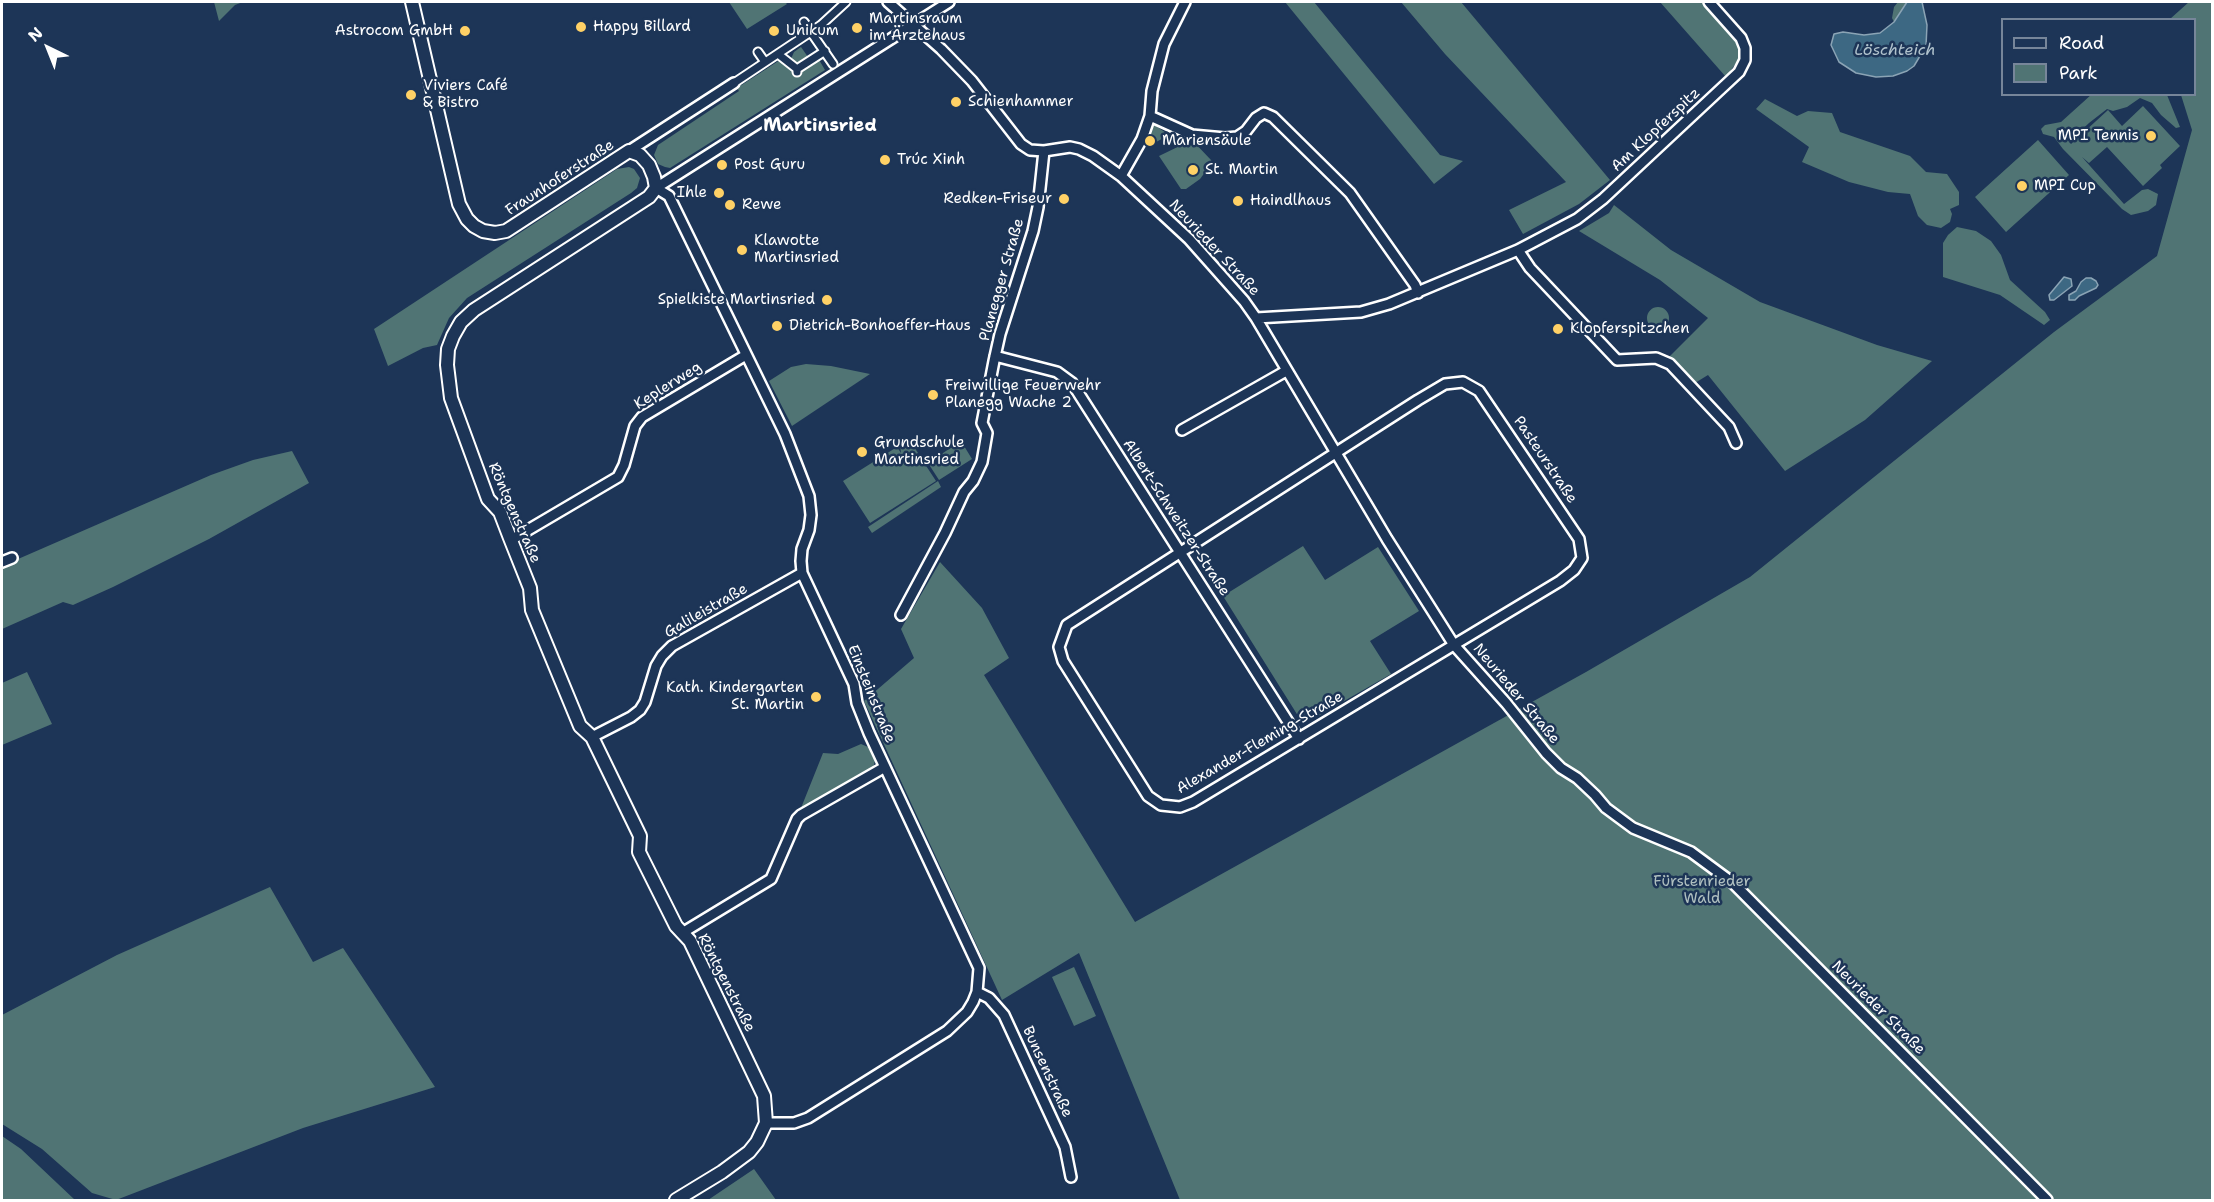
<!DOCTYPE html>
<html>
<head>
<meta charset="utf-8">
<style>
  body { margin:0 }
  #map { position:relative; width:2214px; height:1202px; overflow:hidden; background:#1d3557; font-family:"Shantell Sans",sans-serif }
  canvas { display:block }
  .frame { position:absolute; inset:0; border:3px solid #fff; pointer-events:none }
  .legend { position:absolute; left:2001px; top:18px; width:195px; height:78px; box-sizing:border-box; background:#1d3557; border:2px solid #77869a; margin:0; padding:8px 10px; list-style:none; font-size:18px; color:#fff }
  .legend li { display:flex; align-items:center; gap:12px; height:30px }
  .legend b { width:30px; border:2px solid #77869a }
  .north { position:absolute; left:18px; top:18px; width:60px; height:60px; -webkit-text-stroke:4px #1d3557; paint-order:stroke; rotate:317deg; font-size:16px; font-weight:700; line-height:24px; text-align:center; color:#fff }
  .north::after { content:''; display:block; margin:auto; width:21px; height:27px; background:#fff; clip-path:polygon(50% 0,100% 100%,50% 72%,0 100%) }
</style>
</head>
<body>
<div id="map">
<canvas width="2214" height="1202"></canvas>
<div class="frame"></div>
<ul class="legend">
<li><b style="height:8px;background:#1d3557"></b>Road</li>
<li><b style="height:16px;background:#507474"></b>Park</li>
</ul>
<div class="north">N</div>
</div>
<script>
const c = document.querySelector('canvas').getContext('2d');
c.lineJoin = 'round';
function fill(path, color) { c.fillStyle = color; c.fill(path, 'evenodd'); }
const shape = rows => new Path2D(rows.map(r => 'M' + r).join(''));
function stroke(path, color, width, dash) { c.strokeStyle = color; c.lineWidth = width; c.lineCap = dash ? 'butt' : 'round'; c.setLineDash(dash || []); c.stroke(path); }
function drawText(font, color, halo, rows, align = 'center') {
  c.font = font + ' "Shantell Sans",sans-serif'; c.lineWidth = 5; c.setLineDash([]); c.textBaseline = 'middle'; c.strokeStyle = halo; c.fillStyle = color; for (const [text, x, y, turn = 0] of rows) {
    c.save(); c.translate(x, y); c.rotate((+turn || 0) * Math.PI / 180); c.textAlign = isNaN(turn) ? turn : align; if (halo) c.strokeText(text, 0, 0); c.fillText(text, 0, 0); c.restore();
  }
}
fill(shape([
  [214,2,243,2,235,5,219,21],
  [729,2,785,2,787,4,747,29],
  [1285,2,1314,2,1440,155,1463,161,1434,184],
  [1401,2,1461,2,1610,180,1579,204,1523,234,1509,210,1566,182,1445,54],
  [1660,2,1704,2,1739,39,1741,56,1726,77],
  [1898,2,1907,2,1894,22,1892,18,1894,7],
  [2189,2,2212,2,2212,1200,1180,1200,1079,953,1002,1000,864,701,914,658,901,629,940,562,982,608,1009,658,984,675,1135,922,1586,672,1750,577,2054,332,2157,256,2192,130,2181,95,2194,94,2194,20,2170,19],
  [801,47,808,57,797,67,790,61,794,52],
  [818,58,825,70,670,168,665,167,658,164,654,155,658,145,739,91,737,88,780,60,797,72],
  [2092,94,2167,95,2180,127,2176,128,2161,115,2152,103,2140,98,2127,107,2113,111,2107,109,2089,123,2069,142,2071,144,2108,110,2122,126,2143,106,2180,146,2160,165,2162,168,2143,186,2107,147,2089,163,2082,157,2124,204,2142,190,2148,189,2158,194,2156,205,2148,211,2131,215,2122,209,2063,149,2054,137,2043,134,2041,129,2045,125,2061,122],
  [1765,99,1797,116,1808,111,1832,113,1840,132,1910,156,1926,172,1947,174,1959,192,1959,205,1950,209,1952,214,1950,222,1941,228,1927,225,1918,216,1910,194,1888,192,1849,182,1802,162,1809,147,1756,109],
  [1153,124,1169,135,1147,147,1145,144],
  [1192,140,1211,160,1212,163,1200,179,1186,189,1181,189,1159,156],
  [2038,140,2069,175,2006,232,1975,197],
  [629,167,634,169,640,178,637,188,631,193,467,298,449,318,437,345,423,348,388,366,374,329,617,169],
  [1614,205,1671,250,1760,302,1877,345,1932,361,1865,420,1785,471,1708,375,1695,383,1669,357,1708,318,1660,280,1579,231,1609,213],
  [1957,227,1976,231,1991,241,2001,255,2010,280,2045,312,2050,320,2044,325,2000,295,1943,277,1943,243,1948,235],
  '1647 318a11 11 0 1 1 22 0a11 11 0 1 1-22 0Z',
  [806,364,831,366,870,374,792,426,769,381,791,367],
  [909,439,918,453,913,456,905,456,915,457,919,455,936,481,870,523,843,481,897,447,901,453,900,445],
  [961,441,972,459,939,480,928,463],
  [292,451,309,483,209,539,113,587,73,605,63,602,2,629,2,566,211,475,253,460],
  [938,481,941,487,872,533,868,527],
  [1303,546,1325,580,1378,547,1419,611,1370,641,1391,674,1313,719,1305,721,1300,719,1223,596],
  [27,672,52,724,2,745,2,683],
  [861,744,868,747,875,761,873,768,807,807,801,808,823,753,838,754],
  [270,887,313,962,343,948,435,1087,303,1128,116,1200,92,1193,42,1149,2,1124,2,1015,117,955],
  [1074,967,1096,1016,1074,1026,1052,977],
  [2,1136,21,1149,75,1200,2,1200],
  [754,1169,776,1200,708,1200]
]), '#507474');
const water = shape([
  [1907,2,1922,2,1927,25,1926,46,1914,66,1907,71,1893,76,1876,77,1856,73,1839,62,1831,45,1834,34,1843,32,1864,35,1880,33,1894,22,1907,2],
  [2064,277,2071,279,2072,286,2054,300,2050,300,2049,295,2064,277],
  [2086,278,2091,278,2096,281,2098,285,2096,288,2079,296,2075,300,2069,300,2069,295,2076,291,2081,282,2086,278]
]);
fill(water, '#3d6883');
stroke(water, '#8ba4b5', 1.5);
const pedestrian = shape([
  [804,22,833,64],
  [758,52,765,62],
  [778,54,797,69,797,72],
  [797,69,825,51],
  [734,83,821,25,846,2]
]);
const minor = shape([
  [888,2,941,49,972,81,1021,144,1030,150,1044,151,1070,147,1079,149,1093,156,1121,176,1189,239,1244,301,1256,318,1387,539,1454,645,1506,703,1546,753,1561,768,1577,778,1595,795,1606,808,1633,828,1691,852,1733,883,2047,1200],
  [1150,116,1192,135,1225,138,1237,137,1246,131,1256,118,1264,113,1273,117,1350,193,1415,285,1418,293],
  [629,151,734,83],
  [1121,176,1142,139,1150,116,1152,91,1164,44,1185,2],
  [1518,250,1530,268,1617,360,1656,358,1670,364,1729,427,1736,443],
  [1256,318,1361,312,1389,304,1518,250,1577,219,1603,199,1739,72,1745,60,1745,48,1741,38,1709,2],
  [995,356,1057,372,1072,383,1299,739],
  [1463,382,1479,391,1579,539,1582,558,1574,570,1560,581,1193,802,1180,807,1161,805,1148,796,1063,661,1059,647,1067,625,1418,400,1445,384,1463,382],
  [1182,430,1286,371],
  [511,540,618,477,624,465,635,426,642,417,746,355],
  [2,562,12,558],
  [901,615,945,533,964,492,973,481,982,462,987,433,982,423,994,361,1000,334,1033,231,1038,207,1044,151],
  [592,737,631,717,640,710,645,702,656,666,662,656,672,646,802,573],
  [682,933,771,879,797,819,801,815,885,767],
  [977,992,989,998,1004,1015,1065,1147,1071,1177],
  [766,1123,794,1123,808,1118,947,1031,967,1012,973,1002,977,992,979,968,869,733,857,703,854,684,802,573,801,561,802,549,809,530,811,515,809,496,785,434,669,196,656,188,949,2]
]);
const tertiary = shape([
  [412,2,459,204,467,219,474,226,483,231,495,233,506,231,629,151,640,155,649,165,654,177,656,188,649,197,474,310,461,322,453,336,448,349,447,365,451,398,488,499,500,512,510,538,530,588,532,610,580,726,592,737,640,836,639,852,676,926,690,941,764,1096,766,1123,757,1142,749,1152,722,1172,676,1200]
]);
stroke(pedestrian, '#fff', 11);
stroke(minor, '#fff', 14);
stroke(tertiary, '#fff', 16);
stroke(pedestrian, '#1d3557', 7);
stroke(minor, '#1d3557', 9);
stroke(tertiary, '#1d3557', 12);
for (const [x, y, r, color] of [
  [581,27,6,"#ffd166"],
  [857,28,6,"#ffd166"],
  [465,31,6,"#ffd166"],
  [774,31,6,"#ffd166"],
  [411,95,6,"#ffd166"],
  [956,102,6,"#ffd166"],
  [2151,136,6,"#ffd166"],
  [1150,141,6,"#ffd166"],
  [885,160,6,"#ffd166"],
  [722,165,6,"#ffd166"],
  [1193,170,6,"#ffd166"],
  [2022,186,6,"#ffd166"],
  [719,193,6,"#ffd166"],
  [1064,199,6,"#ffd166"],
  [1238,201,6,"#ffd166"],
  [730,205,6,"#ffd166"],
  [742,250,6,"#ffd166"],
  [827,300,6,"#ffd166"],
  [777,326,6,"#ffd166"],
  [1558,329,6,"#ffd166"],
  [933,395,6,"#ffd166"],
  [862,452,6,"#ffd166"],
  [816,697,6,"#ffd166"]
]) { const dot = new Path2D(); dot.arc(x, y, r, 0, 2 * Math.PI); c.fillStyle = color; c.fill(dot); stroke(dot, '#1d3557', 2); }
drawText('15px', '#fff', '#1d3557', [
  ["Martinsraum",869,19],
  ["im Ärztehaus",869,36],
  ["Happy Billard",593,27],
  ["Astrocom GmbH",453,31,"right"],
  ["Unikum",786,31],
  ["Viviers Café",423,86],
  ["& Bistro",423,103],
  ["Schienhammer",968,102],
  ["MPI Tennis",2139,136,"right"],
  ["Mariensäule",1162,141],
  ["Trúc Xinh",897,160],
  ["Post Guru",734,165],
  ["St. Martin",1205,170],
  ["MPI Cup",2034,186],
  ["Ihle",707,193,"right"],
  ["Redken-Friseur",1052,199,"right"],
  ["Haindlhaus",1250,201],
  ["Rewe",742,205],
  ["Klawotte",754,241],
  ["Martinsried",754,258],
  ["Spielkiste Martinsried",815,300,"right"],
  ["Dietrich-Bonhoeffer-Haus",789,326],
  ["Klopferspitzchen",1570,329],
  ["Freiwillige Feuerwehr",945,386],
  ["Planegg Wache 2",945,403],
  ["Grundschule",874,443],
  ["Martinsried",874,460],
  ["Kath. Kindergarten",804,688,"right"],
  ["St. Martin",804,705,"right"]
], 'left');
drawText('15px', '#fff', '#1d3557', [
  ["Am Klopferspitz",1656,130,-43],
  ["Fraunhoferstraße",560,178,-33],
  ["Neurieder Straße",1214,248,47],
  ["Planegger Straße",1002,280,-74],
  ["Keplerweg",668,386,-32],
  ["Pasteurstraße",1545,460,56],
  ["Röntgenstraße",514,513,66],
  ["Albert-Schweitzer-Straße",1176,518,57],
  ["Galileistraße",706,611,-30],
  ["Einsteinstraße",871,694,68],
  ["Neurieder Straße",1516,694,50],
  ["Alexander-Fleming-Straße",1260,743,-30],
  ["Röntgenstraße",726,983,63],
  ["Neurieder Straße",1878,1008,45],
  ["Bunsenstraße",1047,1072,65]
]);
drawText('15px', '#b0c0c0', '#1d3557', [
  ["Fürstenrieder",1702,882],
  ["Wald",1702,899]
]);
drawText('italic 16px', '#b1c3cd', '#1d3557', [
  ["Löschteich",1895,51]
]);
drawText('bold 18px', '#fff', '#1d3557', [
  ["Martinsried",820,126]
]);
</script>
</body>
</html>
